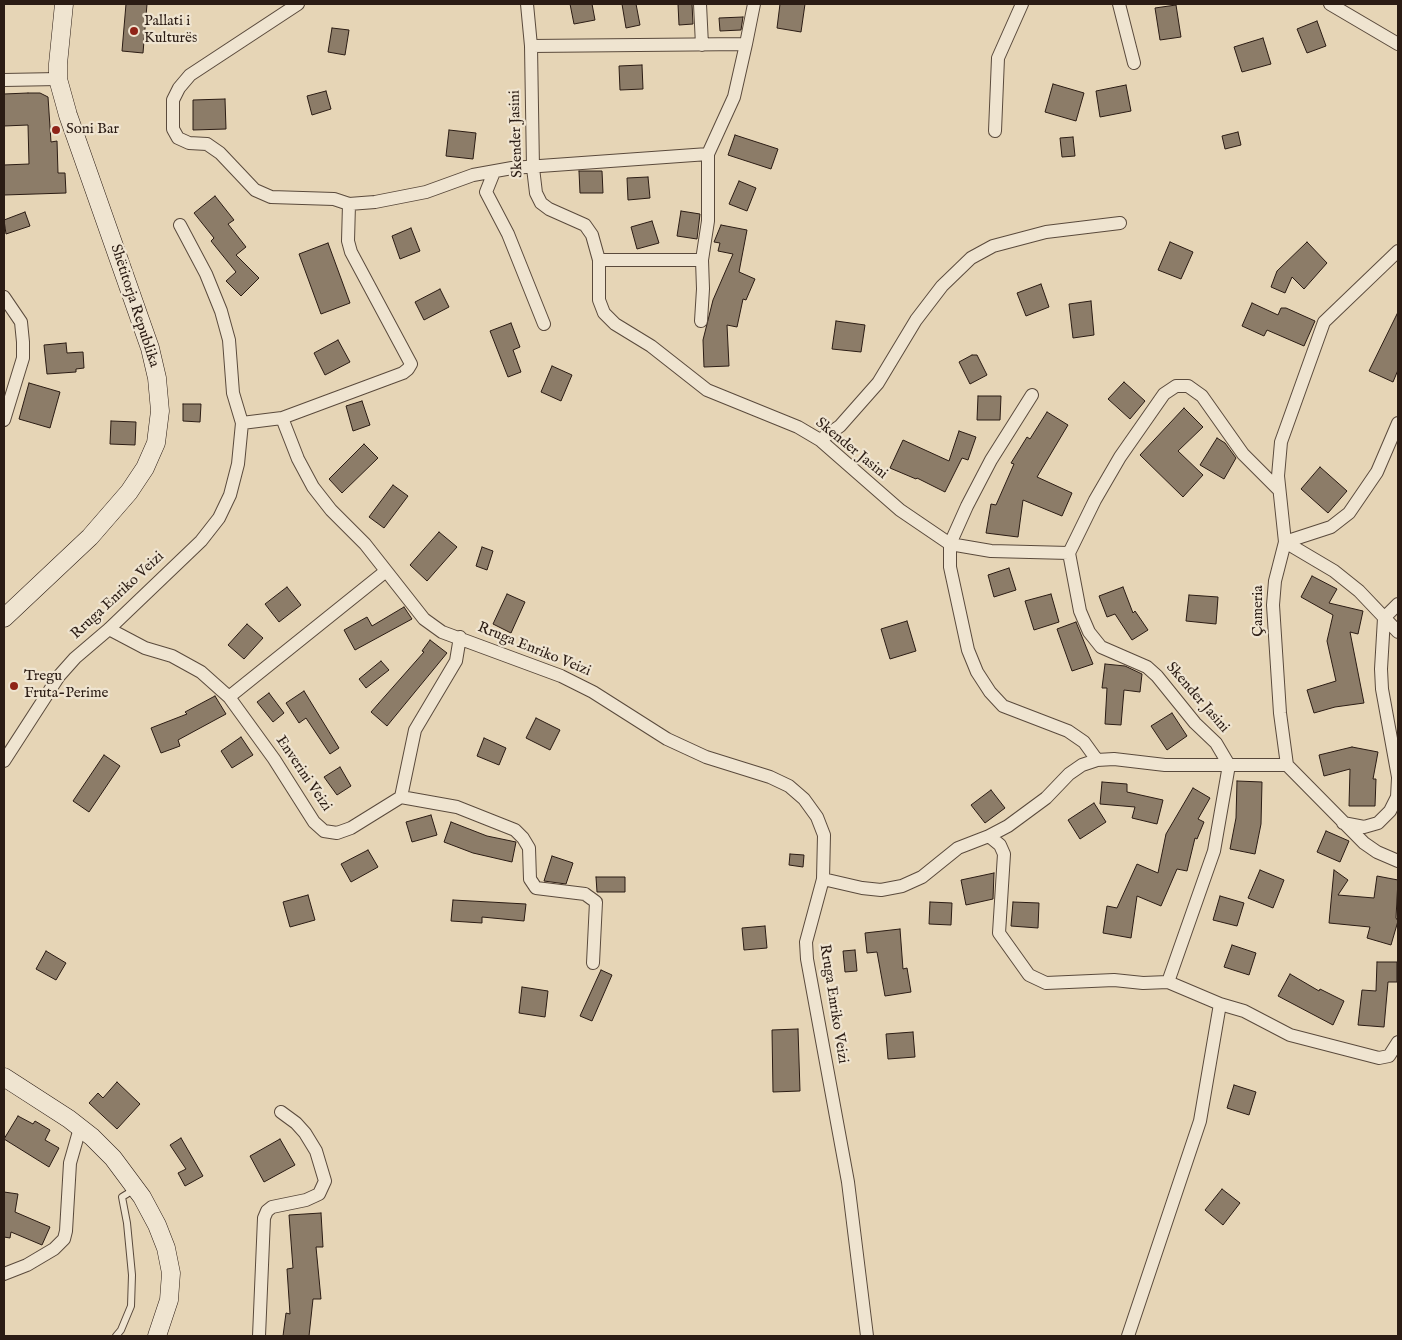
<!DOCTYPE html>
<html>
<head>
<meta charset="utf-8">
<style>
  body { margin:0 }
  #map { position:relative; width:1402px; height:1340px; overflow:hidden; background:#e6d5b6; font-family:"IM FELL English",serif }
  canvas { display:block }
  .frame { position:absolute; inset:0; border:5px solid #2b1c14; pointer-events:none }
</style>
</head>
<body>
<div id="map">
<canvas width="1402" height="1340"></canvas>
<div class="frame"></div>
</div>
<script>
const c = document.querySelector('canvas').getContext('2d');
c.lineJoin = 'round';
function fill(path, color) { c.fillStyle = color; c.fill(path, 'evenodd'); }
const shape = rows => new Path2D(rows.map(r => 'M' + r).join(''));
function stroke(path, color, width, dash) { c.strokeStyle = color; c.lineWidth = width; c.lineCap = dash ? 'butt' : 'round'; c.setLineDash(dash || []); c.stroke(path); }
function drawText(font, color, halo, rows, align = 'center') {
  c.font = font + ' "IM FELL English",serif'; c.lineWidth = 4.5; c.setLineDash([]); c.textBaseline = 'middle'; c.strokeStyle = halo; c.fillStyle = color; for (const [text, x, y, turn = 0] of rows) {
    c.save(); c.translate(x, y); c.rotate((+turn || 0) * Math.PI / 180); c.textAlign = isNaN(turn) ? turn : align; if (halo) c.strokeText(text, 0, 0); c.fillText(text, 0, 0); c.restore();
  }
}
const building = shape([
  [126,4,147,4,143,53,122,51,126,4],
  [570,4,592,4,595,20,574,24,570,4],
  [622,4,636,4,640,25,626,28,622,4],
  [678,4,692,4,693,24,679,25,678,4],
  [780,4,805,4,801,32,777,28,780,4],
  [1176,5,1181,37,1160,40,1155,8,1176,5],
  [743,17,741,30,720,31,719,18,743,17],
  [1317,21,1326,46,1307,53,1297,29,1317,21],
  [332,28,349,30,345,55,328,52,332,28],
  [1263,38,1271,64,1242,72,1234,47,1263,38],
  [642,65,643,89,620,90,619,66,642,65],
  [1053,84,1084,93,1076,121,1045,112,1053,84],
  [1126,85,1131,111,1100,117,1096,91,1126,85],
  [326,91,331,109,312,115,307,96,326,91],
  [28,93,40,93,48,97,51,142,57,141,58,173,65,173,66,193,4,195,4,165,29,164,28,125,4,126,4,94,28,93],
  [225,99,226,129,193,130,193,100,225,99],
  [449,130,476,133,473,159,446,156,449,130],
  [1238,132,1241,145,1225,149,1222,136,1238,132],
  [735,135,778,149,771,169,728,155,735,135],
  [1073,137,1075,156,1062,157,1060,138,1073,137],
  [579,171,602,171,603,193,580,193,579,171],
  [648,177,650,198,628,200,627,178,648,177],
  [739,181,756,188,747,211,729,204,739,181],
  [215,196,234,220,228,224,246,247,236,255,259,278,241,296,226,281,236,272,211,241,214,238,194,213,215,196],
  [681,211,700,214,697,239,677,236,681,211],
  [25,212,30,226,6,234,4,220,25,212],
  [652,221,659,243,637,249,631,227,652,221],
  [721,225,747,230,739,272,755,279,746,300,743,299,737,327,727,325,729,366,704,367,703,340,713,300,733,254,718,251,720,243,714,242,721,225],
  [411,228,420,251,400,259,392,236,411,228],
  [1170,242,1193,252,1181,279,1158,270,1170,242],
  [1307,242,1327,263,1304,289,1292,277,1285,293,1271,287,1277,271,1307,242],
  [328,243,350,303,321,314,299,254,328,243],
  [1041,284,1049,307,1026,316,1017,293,1041,284],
  [440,289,449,307,424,320,415,302,440,289],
  [1091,301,1094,335,1073,338,1069,304,1091,301],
  [1252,303,1278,315,1281,308,1286,308,1315,321,1304,346,1267,330,1264,336,1242,326,1252,303],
  [1398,312,1398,370,1393,382,1369,371,1398,312],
  [836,321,865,325,861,352,832,349,836,321],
  [511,323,520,347,513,350,521,372,508,377,490,331,511,323],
  [338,340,350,362,325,375,314,353,338,340],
  [66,343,67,353,83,352,84,368,76,369,76,372,47,374,44,345,66,343],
  [972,355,977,355,987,375,970,384,959,362,972,355],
  [552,366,572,375,561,401,541,392,552,366],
  [1124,382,1145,401,1130,419,1108,399,1124,382],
  [29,383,60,392,50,428,19,419,29,383],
  [978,396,1001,396,1000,420,977,420,978,396],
  [362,401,370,425,353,431,346,406,362,401],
  [183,404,201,404,200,422,183,421,183,404],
  [1184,408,1203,427,1178,451,1203,475,1183,497,1140,455,1184,408],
  [1047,412,1068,425,1037,477,1072,493,1062,516,1023,500,1018,537,986,533,991,504,996,505,1014,464,1011,463,1027,437,1030,439,1047,412],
  [111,421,136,422,135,445,110,444,111,421],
  [959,431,976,437,968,460,962,458,945,492,917,478,916,479,890,468,903,440,949,461,959,431],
  [1217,438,1225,443,1236,458,1224,479,1200,465,1217,438],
  [364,444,378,458,342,493,329,479,364,444],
  [1320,467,1347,491,1328,513,1301,489,1320,467],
  [393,485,408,496,384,528,369,517,393,485],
  [439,532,457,547,427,581,410,565,439,532],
  [482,547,493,551,487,570,476,566,482,547],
  [1009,568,1016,590,994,597,988,575,1009,568],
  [1312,576,1337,589,1329,603,1363,611,1358,634,1350,632,1364,703,1335,707,1314,713,1307,690,1336,681,1327,641,1333,615,1301,597,1312,576],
  [287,587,301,605,279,622,265,604,287,587],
  [1123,587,1133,613,1135,611,1148,630,1132,640,1115,614,1107,617,1099,596,1123,587],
  [507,594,525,602,511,633,493,624,507,594],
  [1051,594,1059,622,1034,630,1025,601,1051,594],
  [1189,595,1218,597,1216,624,1186,621,1189,595],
  [404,607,412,619,355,650,344,630,367,617,372,626,404,607],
  [907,621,916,651,890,659,881,629,907,621],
  [1076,622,1093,664,1072,671,1057,629,1076,622],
  [247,624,263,638,244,659,228,645,247,624],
  [430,640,447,653,387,726,371,712,424,652,422,651,430,640],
  [381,661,389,670,366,688,359,679,381,661],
  [1105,664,1125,666,1142,674,1140,692,1124,690,1121,725,1105,724,1107,688,1102,688,1105,664],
  [304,691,339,748,330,754,306,718,299,723,286,703,304,691],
  [269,693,284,713,273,722,257,702,269,693],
  [215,696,226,714,178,740,180,746,161,753,151,728,187,714,185,712,215,696],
  [1172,713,1187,736,1167,750,1151,726,1172,713],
  [536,718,560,730,550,750,526,738,536,718],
  [241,737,253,755,232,768,221,751,241,737],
  [484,738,506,748,499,765,477,756,484,738],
  [1352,747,1378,752,1373,779,1376,779,1375,806,1349,806,1350,769,1324,776,1319,755,1352,747],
  [104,755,120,766,89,812,73,801,104,755],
  [340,767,351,786,337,795,324,777,340,767],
  [1237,781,1262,782,1261,824,1255,854,1230,849,1236,818,1237,781],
  [1102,782,1127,784,1127,792,1163,800,1157,824,1132,818,1135,807,1100,804,1102,782],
  [1193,788,1210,798,1198,819,1204,822,1197,839,1195,838,1187,871,1177,869,1161,906,1137,896,1131,938,1103,933,1107,906,1117,908,1137,864,1158,873,1166,834,1193,788],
  [991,790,1005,808,985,823,971,805,991,790],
  [1094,803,1106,822,1080,839,1068,820,1094,803],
  [431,815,437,835,412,842,406,822,431,815],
  [451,822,487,836,516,842,512,862,473,853,444,842,451,822],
  [1326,831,1349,841,1340,862,1317,852,1326,831],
  [368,850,378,867,351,882,341,864,368,850],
  [790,854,804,855,803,867,789,865,790,854],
  [552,856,573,863,566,884,544,881,552,856],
  [1260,870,1284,880,1273,908,1248,898,1260,870],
  [1334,870,1348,880,1338,895,1374,898,1377,876,1398,880,1396,918,1398,921,1391,945,1367,938,1370,927,1329,923,1334,870],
  [994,873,993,899,966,905,961,880,994,873],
  [596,877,625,877,625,892,597,892,596,877],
  [308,895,315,920,290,927,283,902,308,895],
  [1220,896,1244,903,1237,926,1213,920,1220,896],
  [453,900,526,904,524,921,482,917,482,923,451,921,453,900],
  [930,902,952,903,951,925,929,924,930,902],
  [1013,902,1039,903,1038,928,1011,926,1013,902],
  [765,926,767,948,744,950,742,928,765,926],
  [900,929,903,969,907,968,911,992,885,996,877,952,867,953,865,933,900,929],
  [1232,945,1256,953,1249,975,1224,967,1232,945],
  [855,950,857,971,845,972,843,951,855,950],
  [46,951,66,963,56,980,36,969,46,951],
  [1377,962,1397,962,1397,982,1388,982,1384,1027,1358,1025,1362,990,1376,991,1377,962],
  [601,970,612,975,592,1021,580,1016,601,970],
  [1290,974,1319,991,1320,989,1344,1001,1333,1025,1278,996,1290,974],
  [522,987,548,991,545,1017,519,1013,522,987],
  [798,1029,800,1091,773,1092,772,1030,798,1029],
  [913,1032,915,1057,888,1059,886,1034,913,1032],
  [117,1082,140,1104,117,1129,89,1103,98,1093,103,1098,117,1082],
  [1234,1085,1256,1092,1249,1115,1227,1108,1234,1085],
  [18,1116,33,1124,35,1121,50,1130,45,1140,59,1148,49,1167,4,1139,18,1116],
  [181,1138,203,1176,185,1186,178,1173,186,1169,170,1145,181,1138],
  [280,1139,295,1165,264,1182,250,1156,280,1139],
  [1222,1189,1240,1203,1223,1225,1205,1210,1222,1189],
  [4,1192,18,1194,15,1212,50,1227,42,1245,11,1232,10,1238,4,1237,4,1192],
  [321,1213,323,1247,316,1247,321,1299,313,1299,309,1336,283,1336,286,1313,290,1314,287,1269,293,1268,289,1215,321,1213]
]);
fill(building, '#8c7c68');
stroke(building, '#2b1c14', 1);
const service = shape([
  [116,1336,121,1330,131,1306,132,1275,127,1223,122,1197,135,1189]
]);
const minor = shape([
  [298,4,190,75,179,88,173,100,173,129,178,138,189,143,207,144,220,153,255,190,271,197,334,199,349,204,375,202,426,192,473,175,512,168,708,154],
  [527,4,531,46,533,168,536,193,541,203,549,209,585,225,592,235,599,260,599,300,604,313,615,324,651,346,707,390,798,427,820,440,900,510,950,544,991,551,1069,553,1080,611,1089,632,1101,647,1147,667,1157,676,1195,723,1216,743,1229,765,1287,765],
  [700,4,702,45],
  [1119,4,1134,63],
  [1330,4,1398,44],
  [531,46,746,44,754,4],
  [4,80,58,79],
  [995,131,998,58,1022,4],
  [494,172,486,192,508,234,544,324],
  [180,225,206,274,221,311,229,340,233,393,242,423],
  [1398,251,1324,322,1281,442,1278,476,1285,542,1334,571,1359,591,1398,632],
  [599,260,702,260,708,221,708,154,734,97,746,44],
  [4,297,21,322,23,342,23,358,4,420],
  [701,321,703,289,702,260],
  [1032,395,991,460,967,506,950,544,950,567,968,650,977,672,990,692,1003,706,1068,731,1084,742,1097,760],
  [282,418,403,373,408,369,411,364,351,252,348,241,349,204],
  [820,440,840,426,878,383,916,320,942,286,971,258,993,246,1046,232,1120,223],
  [1069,553,1095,500,1120,457,1164,394,1176,386,1188,386,1202,396,1243,454,1279,490],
  [1398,604,1384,618,1381,669,1382,689,1398,777],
  [109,629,145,648,172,656,201,672,229,697,274,759,314,822,324,831,337,833,351,828,401,797,457,807,515,830,523,838,529,848,530,879,536,888,585,894,596,902,593,963],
  [229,697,386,571],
  [4,761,59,676,75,658,109,629,201,541,219,518,230,495,238,464,242,423,282,418,298,459,313,487,331,510,365,544,424,619,442,632,561,676,593,692,667,739,706,757,770,777,789,786,804,799,817,817,824,835,823,879,806,942,807,959,848,1182,867,1336],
  [1287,765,1280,713,1273,605,1275,581,1285,542,1331,527,1349,513,1377,472,1398,423],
  [1287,765,1364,843,1377,852,1398,861],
  [401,797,415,730,456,661,460,637],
  [1343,823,1364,827,1378,823,1390,811,1397,797,1398,778],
  [989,836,1000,845,1004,854,999,933,1029,975,1046,983,1114,980,1143,983,1168,982,1220,1004,1200,1121,1128,1336],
  [823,879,862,888,881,890,902,886,922,877,958,848,989,836,1008,826,1046,798,1069,774,1082,765,1097,760,1114,759,1165,765,1229,765,1214,851,1168,982],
  [1220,1004,1244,1011,1290,1035,1379,1058,1389,1056,1398,1042],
  [4,1274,27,1265,54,1249,64,1239,66,1231,70,1163,80,1128],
  [259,1336,264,1218,267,1211,272,1207,306,1200,319,1194,325,1181,316,1151,305,1133,296,1123,281,1112]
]);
const secondary = shape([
  [4,618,90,537,129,492,145,468,156,443,160,411,157,378,150,348,68,115,58,79,58,64,64,4],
  [4,1077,69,1119,92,1137,113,1158,142,1197,157,1225,166,1248,171,1273,169,1300,157,1336]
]);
stroke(service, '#5a4a3c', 8);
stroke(minor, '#5a4a3c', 14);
stroke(secondary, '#2b1c14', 19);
stroke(service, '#efe4d0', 6);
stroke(minor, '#efe4d0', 12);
stroke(secondary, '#efe4d0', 18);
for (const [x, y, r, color] of [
  [134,31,5,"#8f2418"],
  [56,130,5,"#8f2418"],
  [14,686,5,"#8f2418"]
]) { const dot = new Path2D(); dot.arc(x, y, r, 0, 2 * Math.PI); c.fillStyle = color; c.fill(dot); stroke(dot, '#efe4d0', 2); }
drawText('15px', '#2b1c14', '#efe4d0', [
  ["Pallati i",144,22],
  ["Kulturës",144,39],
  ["Soni Bar",66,130],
  ["Tregu",24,677],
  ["Fruta-Perime",24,694]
], 'left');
drawText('15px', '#2b1c14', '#efe4d0', [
  ["Skender Jasini",517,134,-92],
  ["Shëtitorja Republika",134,306,72],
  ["Skender Jasini",851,449,39],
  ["Rruga Enriko Veizi",118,596,-43],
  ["Çameria",1259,611,-90],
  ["Rruga Enriko Veizi",534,650,22],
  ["Skender Jasini",1197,698,49],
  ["Enverini Veizi",303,774,56],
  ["Rruga Enriko Veizi",833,1004,81]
]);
</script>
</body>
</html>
